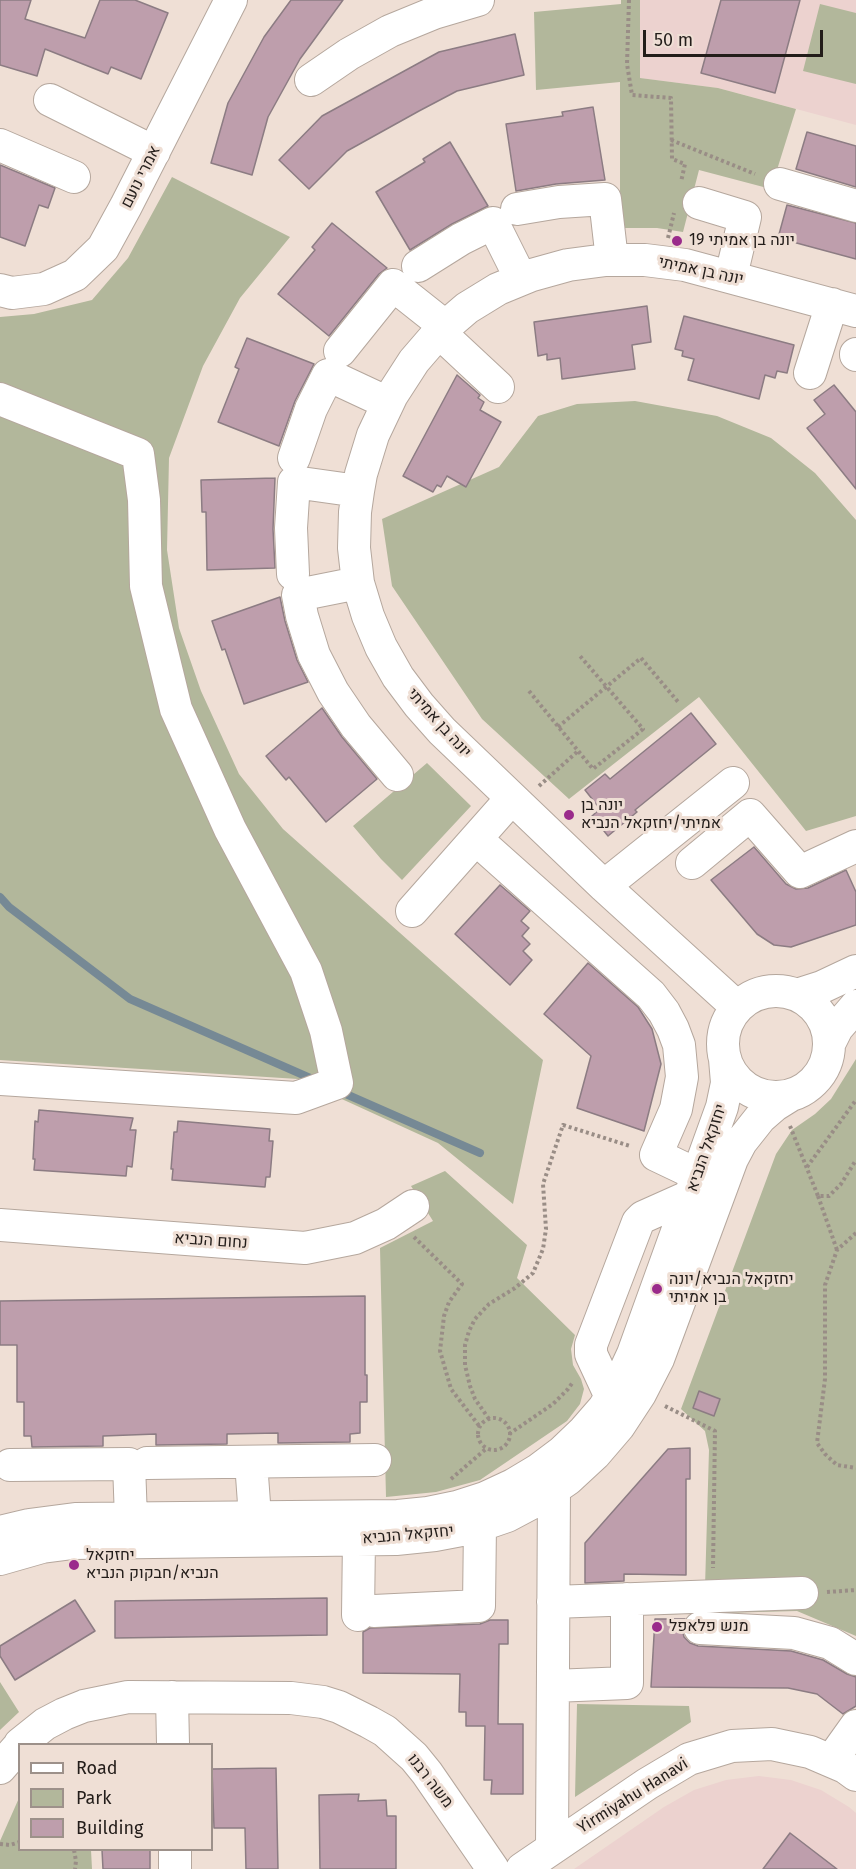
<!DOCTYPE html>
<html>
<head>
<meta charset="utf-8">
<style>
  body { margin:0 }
  #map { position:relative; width:856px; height:1869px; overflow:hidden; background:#efdfd5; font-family:"Fira Sans",sans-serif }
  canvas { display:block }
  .legend { position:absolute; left:18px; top:1743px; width:195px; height:108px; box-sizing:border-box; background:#efdfd5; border:2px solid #9d918a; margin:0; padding:8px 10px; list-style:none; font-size:18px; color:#231d1a }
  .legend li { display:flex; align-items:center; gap:12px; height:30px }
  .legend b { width:30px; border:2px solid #9d918a }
  .scale { position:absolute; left:643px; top:30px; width:180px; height:27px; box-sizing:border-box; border:3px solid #231d1a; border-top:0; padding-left:8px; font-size:18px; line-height:21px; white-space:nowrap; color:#231d1a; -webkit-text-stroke:4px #efdfd5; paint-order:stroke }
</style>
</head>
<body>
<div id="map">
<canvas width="856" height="1869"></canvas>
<ul class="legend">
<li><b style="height:8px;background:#fff"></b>Road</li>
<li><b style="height:16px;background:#b2b79b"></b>Park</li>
<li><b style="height:16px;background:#be9eac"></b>Building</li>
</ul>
<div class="scale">50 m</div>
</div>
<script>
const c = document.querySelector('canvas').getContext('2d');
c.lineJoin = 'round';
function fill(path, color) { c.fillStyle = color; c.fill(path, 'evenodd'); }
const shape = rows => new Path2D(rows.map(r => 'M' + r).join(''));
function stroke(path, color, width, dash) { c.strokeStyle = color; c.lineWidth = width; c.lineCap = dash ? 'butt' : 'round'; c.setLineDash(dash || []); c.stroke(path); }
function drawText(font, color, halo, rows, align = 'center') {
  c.font = font + ' "Fira Sans",Heebo,sans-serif'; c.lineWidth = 6; c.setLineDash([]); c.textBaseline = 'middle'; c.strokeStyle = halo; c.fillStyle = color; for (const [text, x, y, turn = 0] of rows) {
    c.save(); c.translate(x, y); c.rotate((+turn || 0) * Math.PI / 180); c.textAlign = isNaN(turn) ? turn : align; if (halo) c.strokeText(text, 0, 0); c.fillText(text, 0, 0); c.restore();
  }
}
fill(shape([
  [640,0,856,0,856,125,718,88,639,78],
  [759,1776,791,1780,821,1790,849,1807,856,1813,856,1869,574,1869,664,1807,694,1790,726,1780]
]), '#ecd2cf');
fill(shape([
  [621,0,640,0,640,78,718,88,796,109,771,189,699,170,683,232,657,228,620,228,620,82,536,90,534,12,621,4],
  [820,4,856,13,856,84,803,71],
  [172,177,290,237,240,298,203,366,169,458,167,550,179,628,201,691,239,774,283,829,543,1060,513,1204,438,1143,298,1079,0,1060,0,317,34,314,92,300,128,258],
  [635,401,717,416,771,438,815,473,856,520,856,816,806,831,699,697,569,799,482,719,392,586,382,519,499,467,538,416,577,404],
  [427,763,471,806,402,880,381,859,353,826],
  [856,1059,856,1636,797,1611,644,1615,645,1592,705,1587,709,1450,705,1431,681,1409,776,1154,792,1130,815,1114,831,1099],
  [445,1171,527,1245,517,1278,575,1335,571,1349,573,1365,581,1379,584,1389,580,1404,567,1421,480,1480,436,1492,386,1497,380,1248,433,1221,411,1186],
  [0,1682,19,1712,0,1730],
  [577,1704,689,1706,691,1722,575,1797],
  [19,1798,20,1850,91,1850,92,1869,0,1869,0,1841]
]), '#b2b79b');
stroke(shape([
  [0,897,9,907,130,999,317,1081],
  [339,1091,480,1153]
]), '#768995', 8);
const building = shape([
  [0,0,31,0,25,19,85,38,100,0,135,0,168,13,141,79,111,67,108,74,45,49,37,76,0,65,0,0],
  [291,0,343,0,300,59,268,117,252,175,211,163,228,103,264,37,291,0],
  [721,0,800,0,775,93,701,73,721,0],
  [515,34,524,75,457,91,419,111,347,151,309,189,279,160,322,116,439,52,515,34],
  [593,107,605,180,556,184,516,191,506,124,563,116,562,112,593,107],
  [807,132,856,146,856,187,796,169,807,132],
  [450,142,488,206,452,224,410,250,376,192,425,162,423,159,450,142],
  [0,165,55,188,48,208,39,205,25,246,0,237,0,165],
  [787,205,856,223,856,259,778,238,787,205],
  [332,223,387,268,379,274,329,336,278,294,315,250,312,247,332,223],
  [647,306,651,342,632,345,635,369,562,379,560,358,547,360,547,354,538,356,534,322,647,306],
  [684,316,794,345,787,373,777,371,775,378,765,375,759,399,688,380,694,359,682,356,683,351,675,349,684,316],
  [247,338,314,364,295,401,279,446,218,422,239,369,235,367,247,338],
  [457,375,480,395,478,398,484,402,480,410,501,422,466,487,447,476,441,487,437,485,433,492,403,476,457,375],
  [834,385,856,412,856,489,807,428,825,414,814,400,834,385],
  [275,478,273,529,275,568,207,570,206,512,202,512,201,480,275,478],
  [280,597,285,621,297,660,308,682,244,704,225,649,222,650,212,621,280,597],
  [322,708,342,737,377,779,326,822,289,777,286,780,266,756,322,708],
  [691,713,716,744,635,810,637,812,608,836,592,816,600,809,585,790,605,774,610,779,691,713],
  [754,847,786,884,796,889,808,888,846,870,856,892,856,925,791,947,774,945,757,934,711,880,754,847],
  [500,885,530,911,521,921,529,928,522,936,530,944,523,951,532,960,510,985,455,934,500,885],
  [588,963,638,1007,652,1029,661,1064,644,1131,577,1108,591,1056,544,1014,588,963],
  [39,1110,133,1118,130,1130,136,1130,132,1167,127,1166,126,1176,34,1170,35,1159,33,1159,35,1121,38,1122,39,1110],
  [178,1121,270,1129,269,1141,273,1141,270,1177,266,1177,265,1187,172,1180,173,1169,171,1169,174,1132,177,1132,178,1121],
  [365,1296,365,1375,367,1375,367,1402,360,1402,360,1433,350,1434,350,1442,278,1443,278,1433,227,1434,227,1444,156,1445,156,1434,103,1436,103,1446,32,1447,31,1436,24,1436,24,1402,17,1402,17,1345,0,1345,0,1301,365,1296],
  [699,1391,720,1399,714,1416,693,1408,699,1391],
  [690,1448,690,1479,686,1479,686,1575,624,1574,624,1581,585,1583,585,1543,668,1449,690,1448],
  [327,1598,327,1635,115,1638,115,1601,327,1598],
  [75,1600,95,1631,15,1680,0,1656,0,1646,75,1600],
  [655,1619,685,1619,682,1628,684,1637,690,1643,698,1646,791,1651,823,1660,847,1674,856,1677,856,1706,843,1714,817,1694,788,1688,651,1687,655,1619],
  [490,1620,508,1620,508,1644,499,1644,498,1724,523,1724,523,1794,491,1794,492,1780,484,1780,485,1726,466,1726,466,1712,459,1712,460,1674,363,1673,363,1632,370,1628,480,1624,490,1620],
  [276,1768,278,1869,246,1869,245,1828,214,1828,212,1769,276,1768],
  [359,1794,358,1801,386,1800,387,1816,396,1816,396,1869,320,1869,319,1795,359,1794],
  [790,1833,837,1869,763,1869,790,1833],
  [102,1850,150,1850,150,1869,103,1869,102,1850]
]);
fill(building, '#be9eac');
stroke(building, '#8c7c83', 1.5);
const minor = shape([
  [311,80,349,54,390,31,434,13,478,0],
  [50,100,154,152],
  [0,145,74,177],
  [780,184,856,206],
  [699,203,745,217,731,276],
  [517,209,559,202,605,199,612,260],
  [418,266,461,239,493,223,521,279],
  [0,290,12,293,44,289,75,275,103,248,126,206,231,0],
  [439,332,498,387],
  [340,351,393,285,446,327],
  [856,354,856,355],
  [810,373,832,304],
  [0,399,138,454,144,500,146,586,176,709,230,829,306,971,326,1031,337,1083,296,1098,0,1079],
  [294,458,311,409,328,375,388,403],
  [293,574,291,528,294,482,358,491],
  [358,583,298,595,302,616,314,655,333,692,356,726,397,775],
  [476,839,651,995,664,1012,673,1029,679,1045,682,1077,676,1109,656,1155,698,1175],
  [692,863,750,815,800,872,856,846],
  [604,886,733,783],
  [412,911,512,798],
  '723 1044a53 53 0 1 1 106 0a53 53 0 1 1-106 0Z',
  [797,995,822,987,856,971],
  [737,1007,604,886,442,731,419,705,398,677,381,647,368,616,358,583,354,548,355,512,358,491,361,474,373,435,392,395,414,361,439,332,467,308,498,289,532,275,568,265,606,260,645,260,685,265,856,311],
  [829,1044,837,1028,856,1006],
  [0,1225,305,1248,355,1238,386,1224,413,1206],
  [611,1397,591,1354,591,1345,638,1222,643,1217,690,1196],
  [251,1462,255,1517],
  [147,1463,375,1460],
  [10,1465,129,1464,131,1519],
  [0,1532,29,1525,75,1519,398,1516,428,1513,457,1507,485,1498,513,1485,538,1470,562,1452,584,1431,604,1408,620,1382,633,1354,722,1107,727,1083,725,1059],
  [0,1559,42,1547,73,1543,396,1539,435,1535,472,1528,507,1516,539,1499,568,1479,595,1454,619,1426,640,1394,658,1359,732,1159,741,1142,760,1118,775,1105,791,1095],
  [553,1602,802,1593],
  [374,1611,479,1606,480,1525],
  [358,1615,359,1539],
  [700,1628,794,1633,830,1643,856,1659],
  [553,1686,627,1683,627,1599],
  [172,1697,173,1744],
  [20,1744,45,1724,64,1714,84,1706,128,1697,291,1698,323,1702,339,1707,369,1722,385,1731,414,1757,427,1773,493,1869],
  [831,1761,856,1726],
  [0,1768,20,1745],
  [552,1848,554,1489],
  [175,1850,175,1869],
  [522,1869,647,1784,689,1759,732,1746,772,1744,810,1752,845,1767,856,1775]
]);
stroke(minor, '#b5a79d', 34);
stroke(shape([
  [629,0,627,64,632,95,671,98,672,159,685,164,681,182],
  [671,140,755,174],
  [668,238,674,213],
  [529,691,593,769,643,729,580,656],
  [558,727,641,658,679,703],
  [539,786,578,751],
  [790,1126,818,1196,829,1196,841,1184,856,1160],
  [807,1167,856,1100],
  [818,1196,837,1250],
  [856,1233,837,1250,825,1285,825,1379,817,1443,825,1454,837,1465,856,1468],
  [414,1237,462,1284,449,1302,444,1316,440,1351,451,1389,480,1427],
  [665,1406,715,1431,713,1568],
  '478 1434a16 16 0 1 1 32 0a16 16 0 1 1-32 0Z',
  [489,1419,475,1399,470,1386,465,1365,465,1345,469,1331,475,1319,489,1304,515,1288,533,1273,543,1249,546,1229,543,1184,563,1125,630,1146],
  [509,1434,553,1404,568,1389,573,1382],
  [451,1479,487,1448],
  [827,1592,856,1590],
  [0,1844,10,1845,20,1842],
  [74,1850,76,1861,75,1869]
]), '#998d86', 4, [3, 3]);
stroke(minor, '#fff', 32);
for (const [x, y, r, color] of [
  [677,241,6,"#9a2b8b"],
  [569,815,6,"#9a2b8b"],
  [657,1289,6,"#9a2b8b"],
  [74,1565,6,"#9a2b8b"],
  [657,1627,6,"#9a2b8b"]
]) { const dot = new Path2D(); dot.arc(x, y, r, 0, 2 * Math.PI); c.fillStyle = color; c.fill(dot); stroke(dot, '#efdfd5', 2); }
drawText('16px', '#231d1a', '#efdfd5', [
  ["אמרי נועם",141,177,-63],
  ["יונה בן אמיתי",701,271,12],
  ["יונה בן אמיתי",439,723,48],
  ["יחזקאל הנביא",707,1148,-71],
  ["נחום הנביא",211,1241,4],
  ["יחזקאל הנביא",408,1535,-5],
  ["משה רבנו",430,1781,52],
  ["Yirmiyahu Hanavi",633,1796,-32]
]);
drawText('16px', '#231d1a', '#efdfd5', [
  ["יונה בן אמיתי 19",689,241],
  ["יונה בן",581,806],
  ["אמיתי/יחזקאל הנביא",581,824],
  ["יחזקאל הנביא/יונה",669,1280],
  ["בן אמיתי",669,1298],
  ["יחזקאל",86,1556],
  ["הנביא/חבקוק הנביא",86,1574],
  ["מנש פלאפל",669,1627]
], 'left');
</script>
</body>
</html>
